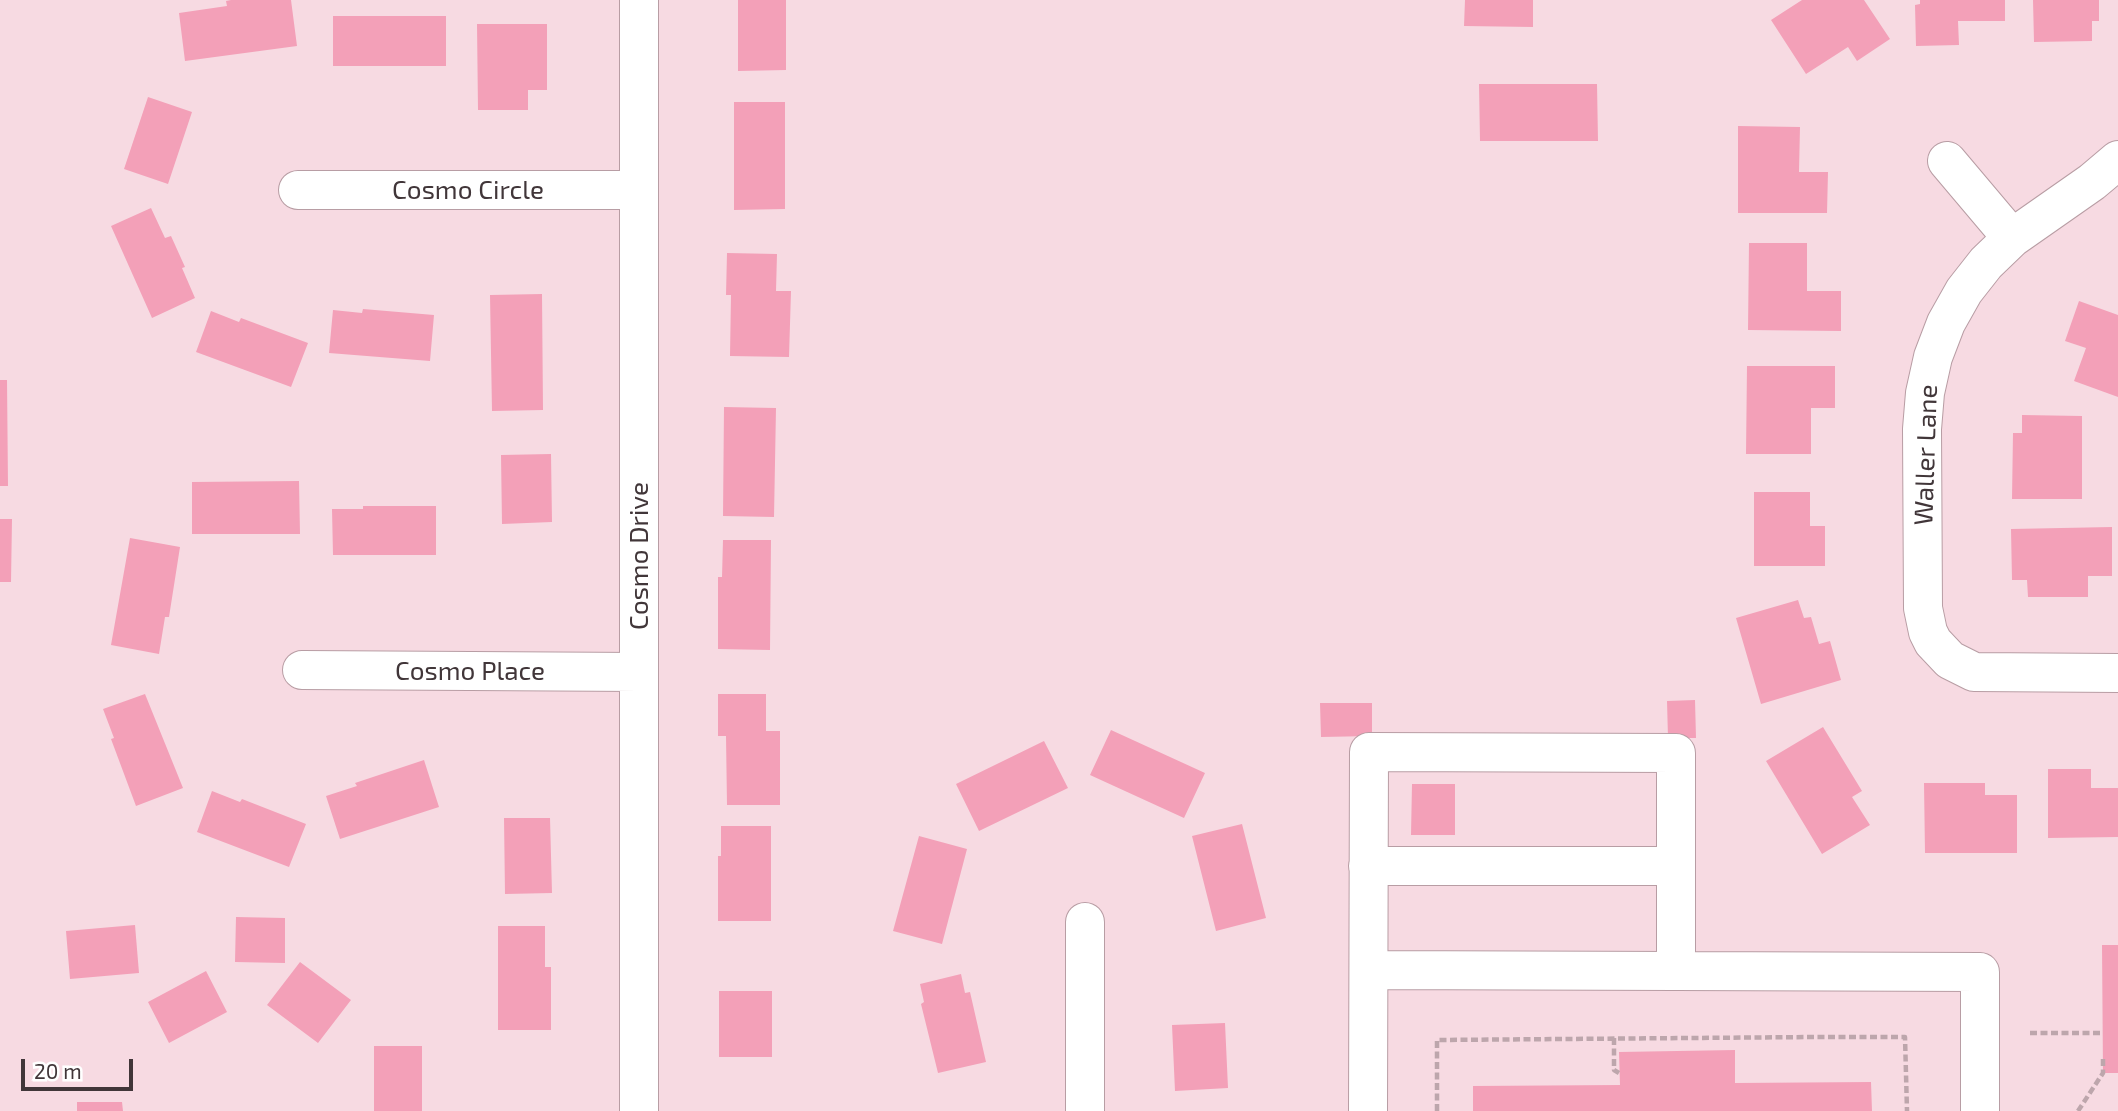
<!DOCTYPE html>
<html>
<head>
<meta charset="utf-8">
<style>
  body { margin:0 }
  #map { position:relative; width:2118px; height:1111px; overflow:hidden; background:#f7dae2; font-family:"Exo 2",sans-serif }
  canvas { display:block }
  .scale { position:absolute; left:21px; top:1059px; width:112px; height:32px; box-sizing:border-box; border:4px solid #413639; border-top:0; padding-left:9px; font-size:21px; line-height:24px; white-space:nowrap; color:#413639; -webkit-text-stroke:5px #fff; paint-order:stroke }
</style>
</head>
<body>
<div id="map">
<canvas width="2118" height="1111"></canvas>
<div class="scale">20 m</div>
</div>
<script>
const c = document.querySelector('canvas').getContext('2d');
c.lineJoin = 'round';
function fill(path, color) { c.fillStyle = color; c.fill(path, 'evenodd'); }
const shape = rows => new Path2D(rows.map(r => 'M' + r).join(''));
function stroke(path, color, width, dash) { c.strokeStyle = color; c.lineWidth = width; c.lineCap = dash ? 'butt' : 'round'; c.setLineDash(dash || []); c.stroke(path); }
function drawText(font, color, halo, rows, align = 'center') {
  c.font = font + ' "Exo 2",sans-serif'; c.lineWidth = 7; c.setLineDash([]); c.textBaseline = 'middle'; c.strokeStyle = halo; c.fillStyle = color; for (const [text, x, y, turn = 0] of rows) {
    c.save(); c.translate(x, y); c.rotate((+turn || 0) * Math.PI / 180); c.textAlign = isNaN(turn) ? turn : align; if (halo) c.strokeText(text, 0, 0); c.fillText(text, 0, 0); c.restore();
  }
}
fill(shape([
  [231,0,291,0,297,46,185,61,179,13,227,6,226,1],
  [738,0,786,0,786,70,738,71],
  [1465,0,1533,0,1533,27,1464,26],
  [1802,0,1864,0,1890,39,1857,61,1848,47,1806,74,1771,20],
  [1920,0,2005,0,2005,21,1958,21,1959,45,1916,46,1915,5,1920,4],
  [2033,0,2099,0,2099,21,2092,21,2092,41,2034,42],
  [333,16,446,16,446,66,333,66],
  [477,24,547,24,547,90,528,90,528,110,478,110],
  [1479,84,1597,84,1598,141,1480,141],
  [148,97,192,112,168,184,124,169],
  [734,102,785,102,785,209,734,210],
  [1738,126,1800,127,1799,172,1828,172,1827,213,1738,213],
  [151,208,165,238,171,236,185,267,182,268,195,298,152,318,111,226],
  [1749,243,1807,243,1807,291,1841,291,1841,331,1748,330],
  [727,253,777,254,776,291,791,291,789,357,730,356,731,295,726,295],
  [542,294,543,410,492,411,490,295],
  [2079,301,2118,315,2118,397,2074,381,2086,348,2065,341],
  [363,309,434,315,430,361,329,353,333,310,362,313],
  [211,311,239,322,241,318,308,343,291,387,196,352],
  [1747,366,1835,366,1835,408,1811,408,1811,454,1746,454],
  [0,380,7,380,8,486,0,486],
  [724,407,776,408,774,517,723,516],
  [2022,415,2082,416,2082,499,2012,499,2013,433,2022,433],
  [551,454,552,522,502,524,501,455],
  [299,481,300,534,192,534,192,482],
  [1754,492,1810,492,1810,526,1825,526,1825,566,1754,566],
  [363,506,436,506,436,555,333,555,332,509,363,509],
  [0,519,12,519,11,582,0,582],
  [2112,527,2112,576,2088,576,2088,597,2028,597,2027,580,2012,580,2011,529],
  [130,538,180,547,169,617,165,617,159,654,111,645],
  [723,540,771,540,770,650,718,649,718,577,722,577],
  [1798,600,1804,618,1811,617,1819,644,1830,641,1841,680,1761,704,1736,618],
  [145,694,183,788,136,806,111,739,114,738,103,709],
  [718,694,766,694,766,731,780,731,780,805,727,805,726,736,718,736],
  [1695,700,1696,738,1668,738,1667,701],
  [1320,703,1372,703,1372,736,1321,737],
  [1823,727,1862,791,1852,797,1870,825,1822,854,1766,761],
  [1111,730,1205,773,1184,818,1090,775],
  [1044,741,1068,788,979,831,956,784],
  [424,760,439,807,340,839,326,796,357,786,355,783],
  [2048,769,2091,769,2091,788,2118,788,2118,837,2048,838],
  [1924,783,1985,783,1985,795,2017,795,2017,853,1925,853],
  [1412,784,1455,784,1455,835,1411,835],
  [212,791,240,802,242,799,306,824,289,867,197,832],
  [504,818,550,818,552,893,505,894],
  [1242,824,1266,918,1216,931,1192,836],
  [721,826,771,826,771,921,718,921,718,856,721,856],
  [919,836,967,849,942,944,893,931],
  [236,917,285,918,285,963,235,962],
  [135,925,139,973,70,979,66,931],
  [498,926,545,926,545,967,551,967,551,1030,498,1030],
  [2102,945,2118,945,2118,1073,2103,1073],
  [300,962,351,1000,318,1043,267,1005],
  [206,971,227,1012,169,1043,148,1002],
  [961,974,965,993,970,992,986,1062,938,1073,921,1004,924,1002,920,984],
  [719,991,772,991,772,1057,719,1057],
  [1225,1023,1228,1088,1175,1091,1172,1025],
  [374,1046,422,1046,422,1111,374,1111],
  [1735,1050,1735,1083,1871,1082,1872,1111,1473,1111,1473,1086,1620,1085,1619,1052],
  [77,1102,122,1102,123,1111,77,1111]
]), '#f3a0b8');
const minor = shape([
  [639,0,639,1111],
  [2118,160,2092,182,2012,238,1986,263,1964,291,1946,323,1933,357,1925,393,1922,429,1923,608,1928,632,1933,642,1950,660,1974,672,2118,673],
  [1947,161,2012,238],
  [298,190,639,190],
  [302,670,639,672],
  [1368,866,1676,866],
  [1085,922,1085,1111],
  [1369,970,1676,971],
  [1368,1111,1369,752,1676,753,1676,971,1980,972,1980,1111]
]);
stroke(minor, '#b89da4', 40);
stroke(shape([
  [2030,1033,2103,1033],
  [1614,1038,1614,1070,1619,1073],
  [1437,1111,1437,1040,1813,1037,1905,1037,1907,1111],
  [2078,1111,2103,1073,2103,1057]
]), '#bda6ac', 4.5, [7, 3.5]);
stroke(minor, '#fff', 38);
drawText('26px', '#413639', '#fff', [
  ["Cosmo Circle",468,190],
  ["Waller Lane",1926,455,-88],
  ["Cosmo Drive",639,556,-90],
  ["Cosmo Place",470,671]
]);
</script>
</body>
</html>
